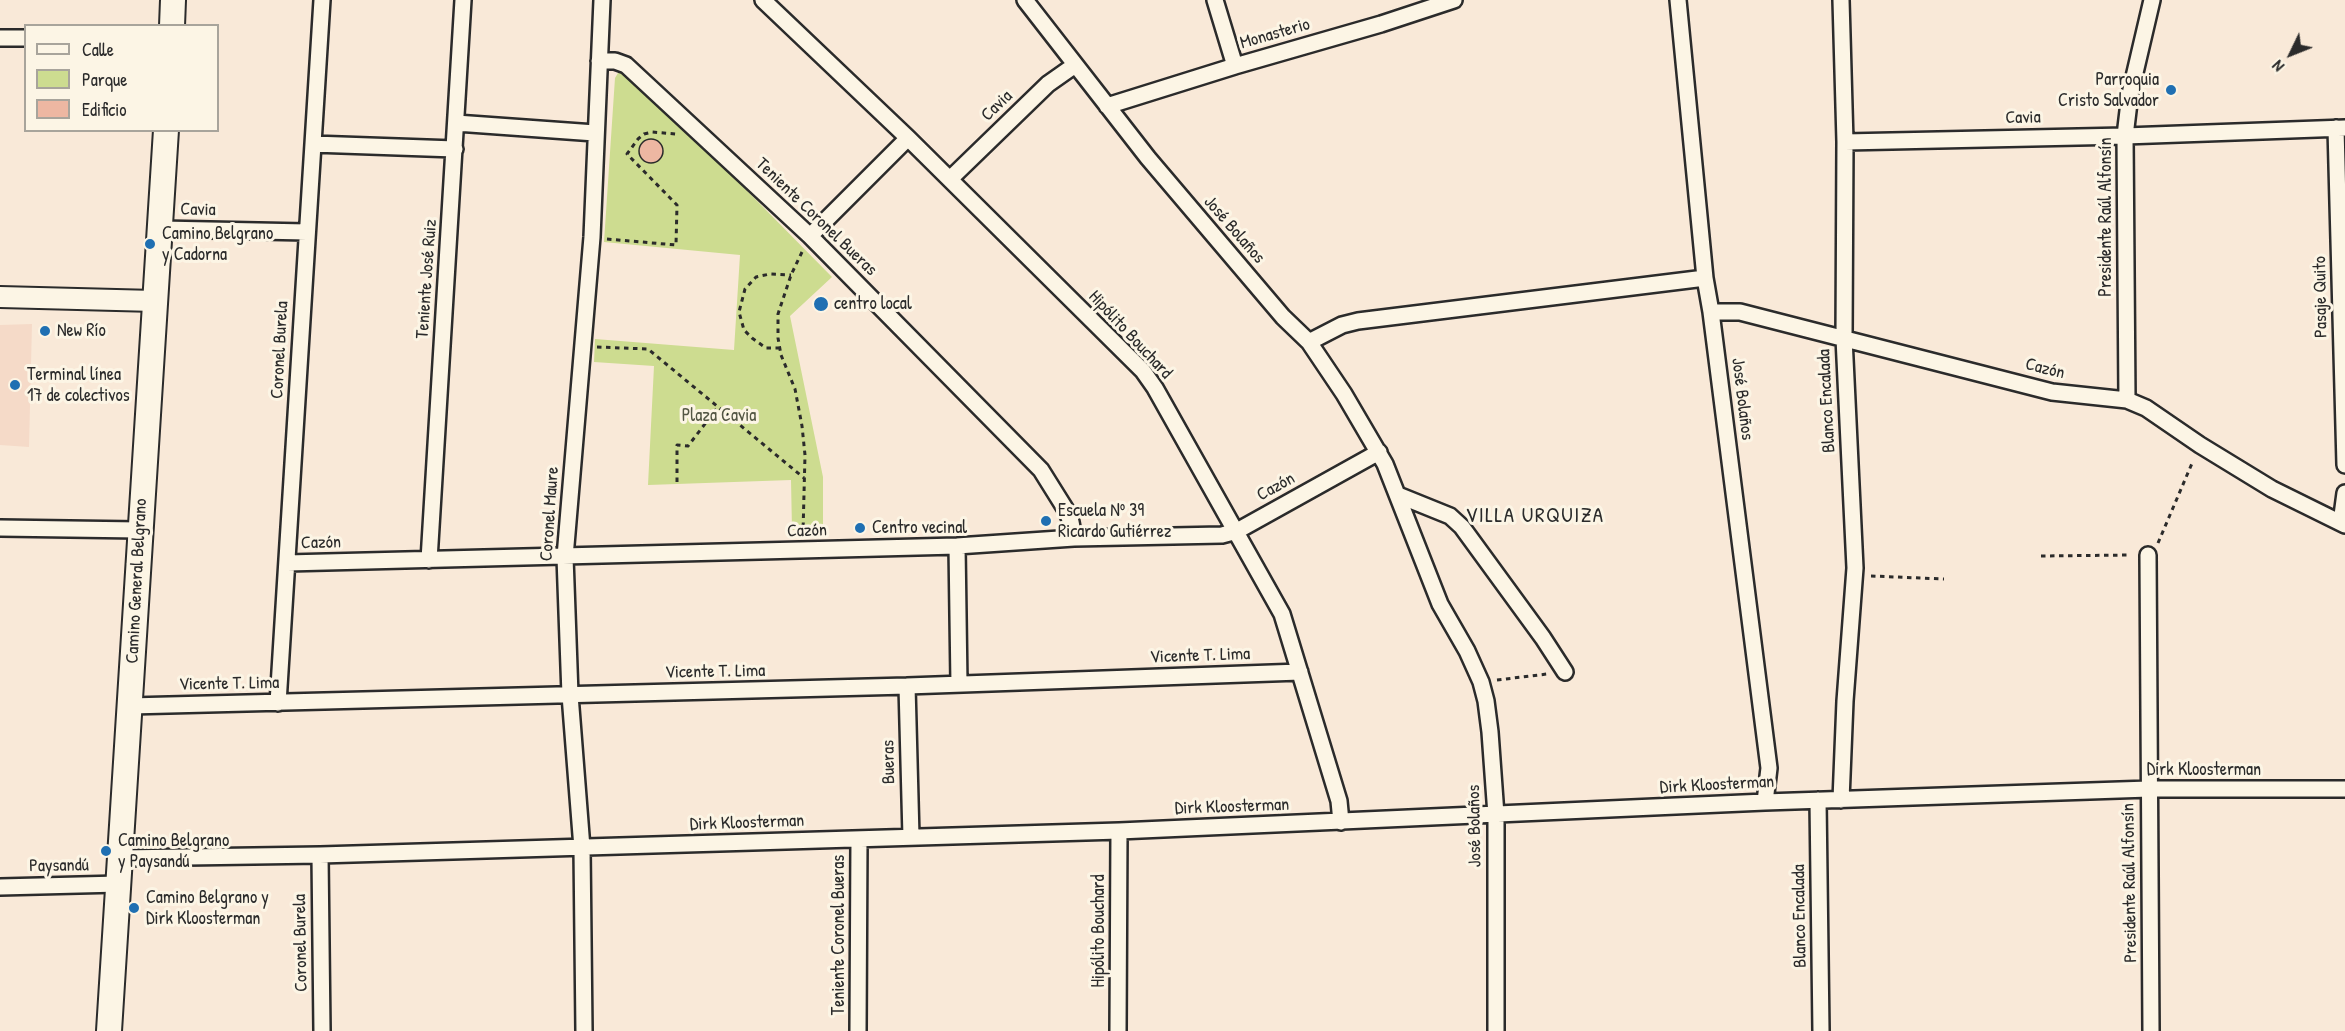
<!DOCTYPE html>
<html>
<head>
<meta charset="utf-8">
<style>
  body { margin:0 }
  #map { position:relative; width:2345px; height:1031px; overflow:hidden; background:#f9e9d8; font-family:"Patrick Hand",sans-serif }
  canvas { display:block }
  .legend { position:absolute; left:24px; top:24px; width:195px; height:108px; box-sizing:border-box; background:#fcf5e5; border:2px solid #a8a49b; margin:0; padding:8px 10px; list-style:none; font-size:18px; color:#2b2b2b }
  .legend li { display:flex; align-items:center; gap:12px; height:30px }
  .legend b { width:30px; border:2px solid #a8a49b }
  .north { position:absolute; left:2261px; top:24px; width:60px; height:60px; -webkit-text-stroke:4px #fcf5e5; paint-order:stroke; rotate:227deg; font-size:16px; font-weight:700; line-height:24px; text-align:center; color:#2b2b2b }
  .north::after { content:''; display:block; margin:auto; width:21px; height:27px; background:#2b2b2b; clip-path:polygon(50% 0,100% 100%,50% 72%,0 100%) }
</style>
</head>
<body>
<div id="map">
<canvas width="2345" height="1031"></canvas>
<ul class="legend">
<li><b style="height:8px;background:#fcf5e5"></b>Calle</li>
<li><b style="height:16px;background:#cddc90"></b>Parque</li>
<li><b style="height:16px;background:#edb7a2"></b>Edificio</li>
</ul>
<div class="north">N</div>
</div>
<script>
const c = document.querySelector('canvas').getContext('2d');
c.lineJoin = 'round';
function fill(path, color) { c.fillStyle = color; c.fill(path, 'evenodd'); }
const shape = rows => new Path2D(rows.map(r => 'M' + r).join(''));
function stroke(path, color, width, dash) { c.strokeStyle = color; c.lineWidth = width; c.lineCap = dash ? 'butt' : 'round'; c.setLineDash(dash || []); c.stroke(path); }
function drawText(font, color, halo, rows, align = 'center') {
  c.font = font + ' "Patrick Hand",sans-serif'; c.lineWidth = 6; c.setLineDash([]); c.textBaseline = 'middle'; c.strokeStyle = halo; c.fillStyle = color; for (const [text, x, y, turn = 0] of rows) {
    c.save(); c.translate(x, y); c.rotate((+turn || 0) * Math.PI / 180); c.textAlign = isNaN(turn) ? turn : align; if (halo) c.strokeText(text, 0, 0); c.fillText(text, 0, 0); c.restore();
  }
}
fill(shape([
  [32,324,29,447,0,445,0,325]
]), '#f5dac8');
fill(shape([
  [622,71,632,74,832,277,790,316,823,477,823,530,792,530,791,480,648,485,654,366,594,362,595,339,734,350,740,255,604,242,615,78,618,73]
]), '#cddc90');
const building = shape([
  '639 151a12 12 0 1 1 24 0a12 12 0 1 1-24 0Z'
]);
fill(building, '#edb7a2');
stroke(building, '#2b2b2b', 1.5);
const minor = shape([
  [763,0,908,138,1143,371,1155,388,1282,614,1339,801,1341,822],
  [1025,0,1148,158,1283,317,1309,342,1344,394,1385,464,1440,604,1467,651,1481,682,1486,701,1490,732,1496,815,1496,1031],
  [1215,0,1235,66],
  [1678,0,1705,278,1711,312,1769,768,1765,802],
  [1841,0,1845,142,1844,338,1855,568,1845,701,1841,800],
  [0,38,26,38],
  [599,61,615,61,626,65,810,236,1041,470,1066,510,1071,522,1074,538],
  [1107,106,1235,66,1381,24,1454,0],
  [456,123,595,133],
  [2336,128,2345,465],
  [1845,142,2125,136,2345,128],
  [313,144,455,149],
  [950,179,1048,84,1075,65],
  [161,229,307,232],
  [810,236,908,138],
  [1711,312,1740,312,2052,392,2127,400,2146,408,2200,445,2272,489,2345,525],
  [1309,342,1342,325,1358,321,1705,278],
  [2127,400,2125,136,2130,94,2152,0],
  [1398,495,1450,516,1462,527,1543,638,1565,672],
  [2341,523,2345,493],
  [0,528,139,530],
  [957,546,959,684],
  [2148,555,2151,1031],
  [429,560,463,0],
  [287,563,957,546,1074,538,1222,535,1237,531,1379,452],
  [907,686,911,837],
  [278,703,322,0],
  [130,706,907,686,1300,672],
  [1818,800,1821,1031],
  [320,855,322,1031],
  [120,858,320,855,1119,831,1765,802,2149,789,2345,789],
  [0,887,119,884],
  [584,1031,582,848,570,695,565,557,592,237,602,0],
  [858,1031,859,839],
  [1118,1031,1119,831]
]);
const tertiary = shape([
  [0,297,155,301]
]);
const primary = shape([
  [172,26,173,0],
  [109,1031,166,130]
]);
stroke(minor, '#2b2b2b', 20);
stroke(tertiary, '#2b2b2b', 24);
stroke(primary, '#2b2b2b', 28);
stroke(shape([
  [607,239,676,245,677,205,627,154,638,139,644,134,652,132,676,134],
  [802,252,791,275,778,314,778,338,781,355,795,389,802,426,805,455,803,533],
  [597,347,648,349,804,478],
  [780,348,766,348,752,338,744,330,739,312,745,289,756,277,770,274,791,275],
  [677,482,677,445,688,446,718,407],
  [2158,543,2193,461],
  [2041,556,2131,555],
  [1871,576,1944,579],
  [1497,680,1547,674]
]), '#2b2b2b', 3, [4.5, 4.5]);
stroke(minor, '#fcf5e5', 15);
stroke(tertiary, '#fcf5e5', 20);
stroke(primary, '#fcf5e5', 24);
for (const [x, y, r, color] of [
  [2171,90,6,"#1f6fb2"],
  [150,244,6,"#1f6fb2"],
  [821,304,8,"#1f6fb2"],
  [45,331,6,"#1f6fb2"],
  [15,385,6,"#1f6fb2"],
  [1046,521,6,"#1f6fb2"],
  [860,528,6,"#1f6fb2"],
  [106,851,6,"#1f6fb2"],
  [134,908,6,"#1f6fb2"]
]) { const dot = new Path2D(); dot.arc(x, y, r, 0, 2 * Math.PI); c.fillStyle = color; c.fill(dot); stroke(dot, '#fcf5e5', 2); }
drawText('18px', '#2b2b2b', '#fcf5e5', [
  ["Monasterio",1275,34,-16],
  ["Cavia",997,106,-44],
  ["Cavia",2023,118,-1],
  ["Cavia",198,210,1],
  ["Teniente Coronel Bueras",816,217,44],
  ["Presidente Raúl Alfonsín",2106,217,-90],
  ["José Bolaños",1234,230,49],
  ["Teniente José Ruiz",427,279,-86],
  ["Pasaje Quito",2321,297,-91],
  ["Hipólito Bouchard",1130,335,47],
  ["Coronel Burela",280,350,-87],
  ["Cazón",2045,369,14],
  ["José Bolaños",1742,399,83],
  ["Blanco Encalada",1827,401,-93],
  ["Cazón",1276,487,-29],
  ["Coronel Maure",550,514,-86],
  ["Cazón",807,531,-2],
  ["Cazón",321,543,-1],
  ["Camino General Belgrano",137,581,-87],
  ["Vicente T. Lima",1200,656,-2],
  ["Vicente T. Lima",715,672,-1],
  ["Vicente T. Lima",229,684,-1],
  ["Bueras",889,762,-91],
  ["Dirk Kloosterman",2204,770],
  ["Dirk Kloosterman",1717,785,-3],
  ["Dirk Kloosterman",1232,807,-2],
  ["Dirk Kloosterman",747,823,-2],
  ["José Bolaños",1475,826,-91],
  ["Paysandú",59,866,-1],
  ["Presidente Raúl Alfonsín",2130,883,-91],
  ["Blanco Encalada",1800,916,-91],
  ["Hipólito Bouchard",1099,931,-90],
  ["Teniente Coronel Bueras",839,935,-90],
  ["Coronel Burela",301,943,-91]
]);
drawText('18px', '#2b2b2b', '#fcf5e5', [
  ["Parroquia",2159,80,"right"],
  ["Cristo Salvador",2159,101,"right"],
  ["Camino Belgrano",162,234],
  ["y Cadorna",162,255],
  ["centro local",834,304],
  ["New Río",57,331],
  ["Terminal línea",27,375],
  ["17 de colectivos",27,396],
  ["Escuela Nº 39",1058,511],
  ["Ricardo Gutiérrez",1058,532],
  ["Centro vecinal",872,528],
  ["Camino Belgrano",118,841],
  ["y Paysandú",118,862],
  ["Camino Belgrano y",146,898],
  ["Dirk Kloosterman",146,919]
], 'left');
drawText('18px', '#545744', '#fcf5e5', [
  ["Plaza Cavia",719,416]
]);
c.letterSpacing = '1.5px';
drawText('21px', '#2b2b2b', '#fcf5e5', [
  ["VILLA URQUIZA",1535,516]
]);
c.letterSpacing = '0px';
</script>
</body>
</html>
